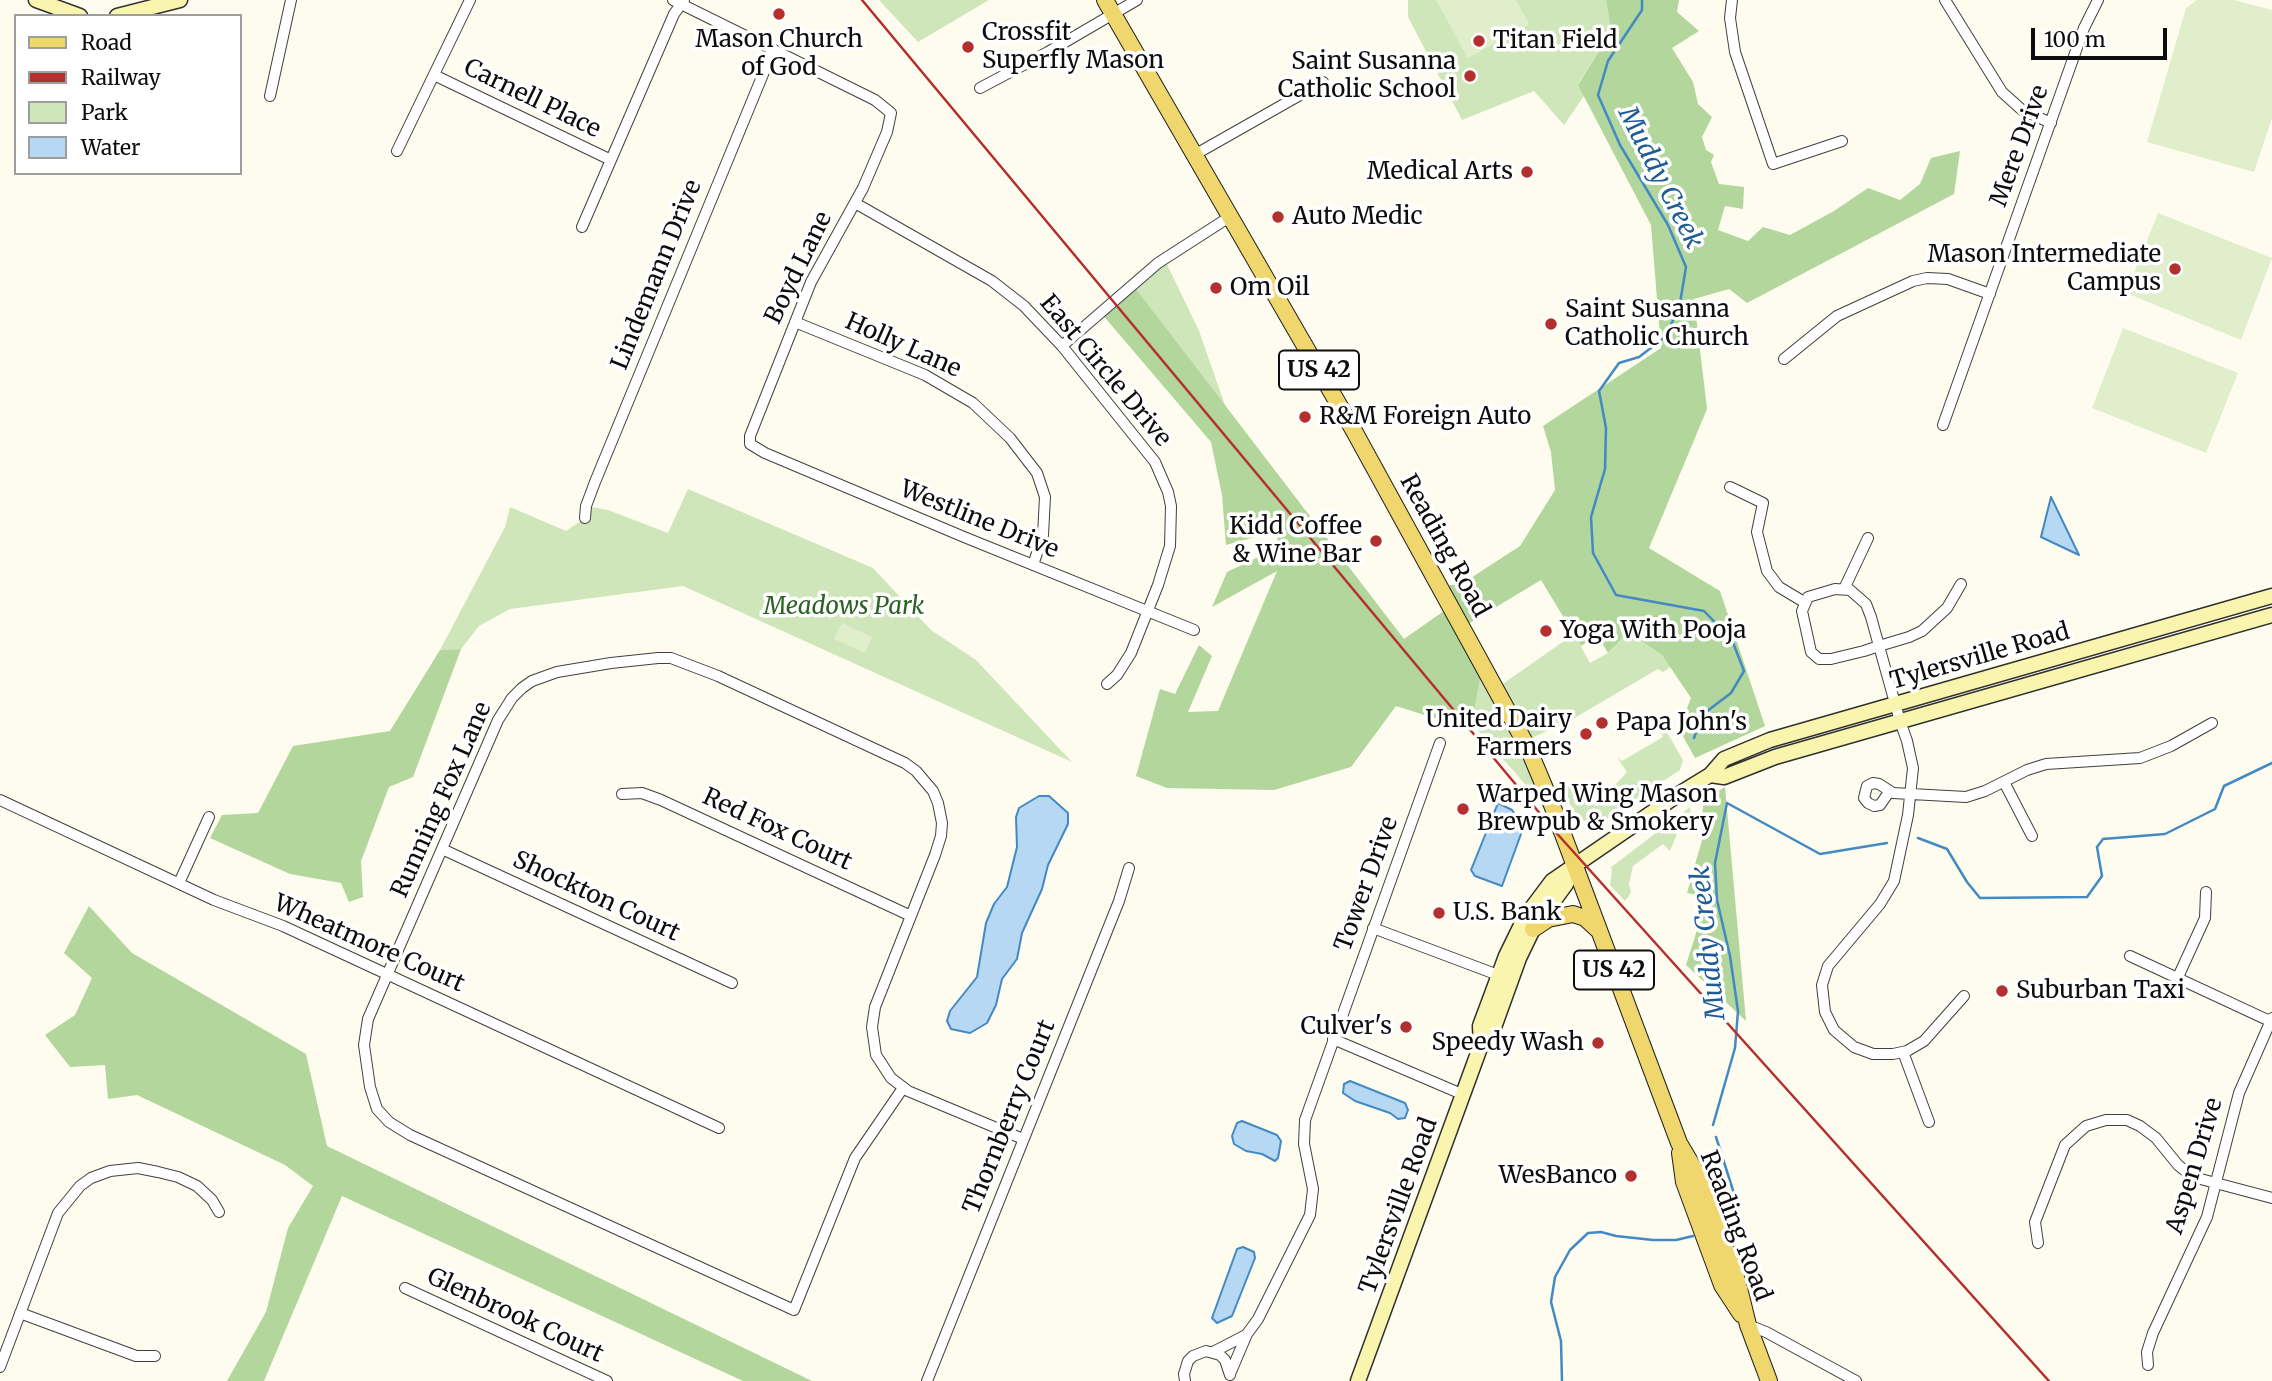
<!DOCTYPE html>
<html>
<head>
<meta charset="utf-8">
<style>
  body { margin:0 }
  #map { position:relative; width:2272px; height:1381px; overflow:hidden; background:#fefcef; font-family:Merriweather,serif }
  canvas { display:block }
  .legend { position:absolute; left:14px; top:14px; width:228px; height:161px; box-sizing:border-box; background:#fff; border:2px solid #9e9e9e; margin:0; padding:9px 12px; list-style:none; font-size:21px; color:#0d0d0d }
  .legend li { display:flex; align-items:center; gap:14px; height:35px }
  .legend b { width:35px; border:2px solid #9e9e9e }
  .scale { position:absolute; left:2031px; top:28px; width:136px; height:32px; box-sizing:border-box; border:4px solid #0d0d0d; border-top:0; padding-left:9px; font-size:21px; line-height:24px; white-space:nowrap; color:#0d0d0d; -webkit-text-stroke:5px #fff; paint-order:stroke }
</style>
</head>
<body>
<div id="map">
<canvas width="2272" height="1381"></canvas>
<ul class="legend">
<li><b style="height:9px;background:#efd76d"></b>Road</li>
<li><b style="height:9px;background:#b4302f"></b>Railway</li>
<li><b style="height:19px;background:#cfe6bb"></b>Park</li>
<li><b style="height:19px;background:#b7d8f2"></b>Water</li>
</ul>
<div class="scale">100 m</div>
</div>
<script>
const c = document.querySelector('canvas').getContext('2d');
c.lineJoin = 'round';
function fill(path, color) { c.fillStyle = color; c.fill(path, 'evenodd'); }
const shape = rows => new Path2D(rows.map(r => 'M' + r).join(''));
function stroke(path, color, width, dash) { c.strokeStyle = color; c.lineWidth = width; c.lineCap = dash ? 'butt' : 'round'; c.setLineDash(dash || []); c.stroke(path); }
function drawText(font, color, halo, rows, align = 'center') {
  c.font = font + ' Merriweather,serif'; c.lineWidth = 7; c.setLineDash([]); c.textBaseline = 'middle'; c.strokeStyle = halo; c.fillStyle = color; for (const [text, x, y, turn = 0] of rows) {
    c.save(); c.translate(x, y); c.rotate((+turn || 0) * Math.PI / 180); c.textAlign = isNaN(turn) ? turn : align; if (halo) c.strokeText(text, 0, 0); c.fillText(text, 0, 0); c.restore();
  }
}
fill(shape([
  [879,0,989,0,918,42],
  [1408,0,1606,0,1611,31,1578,84,1584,96,1564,125,1534,91,1462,120,1408,17],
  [1164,258,1199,331,1226,408,1133,285],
  [688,489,873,568,931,630,976,660,1072,762,683,586,510,609,479,626,461,649,440,650,505,527,510,507,566,531,585,518,586,506,608,510,668,533],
  [1628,632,1662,655,1671,667,1663,672,1658,669,1571,720,1525,741,1546,790,1530,790,1464,714,1474,712,1483,664,1497,688,1574,634,1590,663,1608,653],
  [1665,729,1683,760,1680,770,1594,827,1574,815,1563,785,1566,784,1582,801,1593,804,1605,796,1627,772,1617,757,1622,761,1663,737,1661,731],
  [1690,807,1691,816,1686,831,1679,829,1670,851,1663,844,1633,866,1629,884,1631,893,1625,901,1610,885,1612,869,1610,868]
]), '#cfe6bb');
fill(shape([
  [1606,0,1679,0,1677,12,1699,31,1672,48,1693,82,1698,104,1712,117,1702,137,1706,150,1714,155,1711,162,1719,184,1744,187,1743,209,1725,206,1718,230,1748,241,1763,227,1790,235,1834,211,1868,188,1900,200,1920,184,1931,158,1960,151,1954,194,1747,303,1729,289,1694,299,1707,409,1649,548,1720,591,1765,726,1695,758,1679,729,1691,698,1662,655,1628,632,1608,653,1598,636,1581,646,1541,580,1463,627,1483,664,1474,712,1434,718,1396,706,1351,767,1274,790,1167,788,1136,776,1160,689,1175,694,1199,645,1212,656,1188,712,1218,711,1277,571,1212,607,1227,572,1275,549,1280,530,1226,545,1222,495,1211,442,1101,313,1133,285,1404,639,1451,606,1440,587,1463,583,1520,546,1555,490,1551,452,1543,426,1661,348,1651,225,1578,85,1611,31],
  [461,649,413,777,389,787,361,861,363,897,349,902,341,883,290,874,210,838,222,815,258,813,293,746,390,731,440,650],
  [1725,787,1746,1021,1686,965,1703,911,1693,894,1687,893,1702,840,1703,800],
  [89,906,132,953,306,1054,327,1146,812,1381,743,1381,342,1196,264,1381,227,1381,266,1312,288,1228,313,1186,285,1165,137,1095,108,1099,105,1065,70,1067,45,1035,75,1015,92,978,64,953]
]), '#b2d69b');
fill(shape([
  [1436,0,1516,0,1529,24,1468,58],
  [2197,0,2234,0,2272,10,2272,118,2254,172,2147,142,2186,8],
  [2158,213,2272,258,2241,340,2126,293],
  [2123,328,2238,373,2206,453,2092,408],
  [842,623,872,637,865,653,834,639]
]), '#e0eecc');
const water = shape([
  [2051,497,2079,555,2041,537,2051,497],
  [1039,796,1049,796,1068,813,1068,824,1048,865,1042,889,1022,933,1017,959,1002,979,996,1005,987,1023,970,1033,951,1029,947,1021,950,1011,977,977,986,923,994,904,1007,887,1017,847,1016,817,1019,808,1039,796],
  [1498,803,1512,810,1520,822,1521,834,1502,886,1475,876,1471,870,1498,803],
  [1350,1081,1405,1103,1408,1110,1405,1118,1398,1119,1390,1113,1355,1101,1343,1093,1344,1084,1350,1081],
  [1242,1121,1277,1135,1281,1141,1278,1158,1275,1161,1262,1154,1246,1151,1234,1144,1232,1136,1237,1123,1242,1121],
  [1243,1247,1254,1252,1255,1258,1232,1316,1217,1323,1212,1318,1237,1249,1243,1247]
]);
fill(water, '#b7d8f2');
stroke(water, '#4389c4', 2);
stroke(shape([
  [1642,0,1642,10,1608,61,1598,95,1620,145,1668,225,1686,267,1679,309,1664,338,1639,357,1619,363,1599,391,1606,428,1605,469,1591,517,1593,553,1616,595,1704,611,1732,640,1744,671,1731,693,1702,715,1694,738],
  [1918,838,1947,849,1967,882,1980,898,2087,897,2102,876,2097,847,2103,839,2165,834,2215,809,2224,786,2272,763],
  [1713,1125,1735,1048,1738,1011,1730,956,1717,900,1715,863,1727,803,1820,854,1887,843],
  [1716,1137,1738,1206,1730,1220],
  [1562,1381,1561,1341,1551,1302,1555,1277,1570,1250,1588,1233,1601,1232,1616,1236,1653,1240,1676,1240,1693,1236]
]), '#4389c4', 2.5);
const minor = shape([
  [673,0,875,100,891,113,887,132,863,188,811,282,750,436,750,444,765,453,964,537,1194,630],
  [1732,0,1730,18,1735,52,1773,164,1842,141],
  [1945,0,2002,92,2022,110,2051,123],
  [434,75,611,160],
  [980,88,1048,52,1137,0],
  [270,96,291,0],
  [397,151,470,0],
  [1196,154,1323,82],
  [855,203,992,281,1024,306,1062,346,1155,462,1168,492,1171,506,1170,546,1158,585,1131,653,1117,675,1107,684],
  [582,227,674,14,684,0],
  [795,322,925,375,973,403,1010,438,1037,473,1045,497,1043,535,1033,565],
  [1062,346,1158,263,1231,216],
  [1784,359,1837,316,1913,281,1927,278,1948,279,1990,294],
  [1943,425,2084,28,2098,0],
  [1730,487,1763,503,1757,532,1767,571,1779,587,1804,602],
  [585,518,586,506,595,482,773,50],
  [1961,584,1947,608,1922,631,1909,637,1879,646,1864,651,1831,659,1819,659,1811,652,1802,611,1808,597,1835,589,1850,590,1866,604,1871,617,1879,646,1900,721,1907,741,1913,768,1908,815,1894,881,1880,904,1828,966,1822,985,1825,1012,1834,1030,1854,1047,1873,1054,1893,1054,1907,1051,1924,1041,1964,996],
  [1844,589,1868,538],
  [2004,782,2032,836],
  [1889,792,1880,805,1874,806,1868,803,1864,798,1867,786,1873,783,1879,784,1893,793,1966,797,1985,791,2027,770,2046,764,2140,758,2171,746,2212,723],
  [622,794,642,793,661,800,911,916],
  [0,800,214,900,283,926,719,1128],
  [442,849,732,983],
  [179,883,209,817],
  [1373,928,1498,975],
  [2130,956,2272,1022],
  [2178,977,2205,918,2206,892],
  [1333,1039,1464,1095],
  [1903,1052,1929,1122],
  [903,1088,855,1158,794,1310,410,1135,389,1122,377,1109,370,1087,364,1045,368,1019,498,720,512,698,522,688,532,681,557,672,611,663,658,658,671,658,718,676,905,763,916,771,933,791,938,803,942,823,941,836,935,855,875,1007,872,1027,876,1055,891,1078,908,1091,1023,1139],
  [2038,1243,2035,1222,2065,1145,2086,1126,2106,1120,2127,1120,2140,1126,2156,1138,2178,1165,2193,1177,2272,1198],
  [405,1288,607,1381],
  [20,1313,136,1356,155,1356],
  [1748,1325,1766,1332,1856,1381],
  [1213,1352,1246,1335],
  [2148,1365,2147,1352,2153,1333,2207,1217,2239,1093,2272,1018],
  [0,1367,58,1213,80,1186,91,1178,110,1171,138,1168,158,1172,178,1177,197,1186,212,1200,219,1212],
  [1230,1374,1247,1334,1258,1319,1310,1215,1313,1189,1304,1144,1305,1120,1440,743],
  [927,1381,1119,901,1129,868],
  [1185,1381,1184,1374,1188,1361,1193,1356,1206,1351,1220,1355,1225,1360,1230,1375]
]);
const secondary = shape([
  [36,0,80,16],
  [117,16,180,0],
  [1710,775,1724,777,1775,757,2272,615],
  [1481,1045,1480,1026,1506,956,1525,917,1552,881,1679,794,1710,775,1724,759,1770,740,2272,596],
  [1358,1381,1481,1045,1493,1030,1519,958,1533,929,1566,884,1574,867]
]);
const primary = shape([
  [1105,0,1354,431,1528,748,1552,805,1679,1143,1698,1175,1737,1280,1748,1325,1769,1381],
  [1533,929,1548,919,1573,914,1585,918,1599,931],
  [1680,1153,1684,1182,1722,1285,1741,1314]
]);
stroke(minor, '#404040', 12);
stroke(secondary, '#2f2f2f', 17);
stroke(primary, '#1e1e1e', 18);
stroke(minor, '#fff', 10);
stroke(secondary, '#faf5ae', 14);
stroke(primary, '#efd76d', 16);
stroke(shape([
  [862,0,1552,828,2049,1381]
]), '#b4302f', 2.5);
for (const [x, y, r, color] of [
  [779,14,7,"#b4302f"],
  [1479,41,7,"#b4302f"],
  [968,47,7,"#b4302f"],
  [1470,76,7,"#b4302f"],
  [1527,172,7,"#b4302f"],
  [1278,217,7,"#b4302f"],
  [2175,269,7,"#b4302f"],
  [1216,288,7,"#b4302f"],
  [1551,324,7,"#b4302f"],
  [1305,417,7,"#b4302f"],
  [1376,541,7,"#b4302f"],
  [1546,631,7,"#b4302f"],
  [1602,723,7,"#b4302f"],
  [1586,734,7,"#b4302f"],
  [1463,809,7,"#b4302f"],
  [1439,913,7,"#b4302f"],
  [2002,991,7,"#b4302f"],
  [1406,1027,7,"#b4302f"],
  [1598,1043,7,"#b4302f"],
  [1631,1176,7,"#b4302f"]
]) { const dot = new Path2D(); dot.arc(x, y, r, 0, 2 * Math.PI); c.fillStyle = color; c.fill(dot); stroke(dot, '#fff', 2.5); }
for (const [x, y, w] of [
  [1319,370,80],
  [1614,970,80]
]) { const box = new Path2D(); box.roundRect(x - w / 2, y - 19.5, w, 39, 5); c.fillStyle = '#fff'; c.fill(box); stroke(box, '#0d0d0d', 2); }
drawText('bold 23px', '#0d0d0d', null, [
  ["US 42",1319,370],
  ["US 42",1614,970]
]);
drawText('24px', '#0d0d0d', '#fff', [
  ["Crossfit",982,33],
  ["Superfly Mason",982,61],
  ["Mason Church",779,40,"center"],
  ["of God",779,68,"center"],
  ["Titan Field",1493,41],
  ["Saint Susanna",1456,62,"right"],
  ["Catholic School",1456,90,"right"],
  ["Medical Arts",1513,172,"right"],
  ["Auto Medic",1292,217],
  ["Mason Intermediate",2161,255,"right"],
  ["Campus",2161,283,"right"],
  ["Om Oil",1230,288],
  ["Saint Susanna",1565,310],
  ["Catholic Church",1565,338],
  ["R&M Foreign Auto",1319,417],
  ["Kidd Coffee",1362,527,"right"],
  ["& Wine Bar",1362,555,"right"],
  ["Yoga With Pooja",1560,631],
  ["United Dairy",1572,720,"right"],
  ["Farmers",1572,748,"right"],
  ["Papa John's",1616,723],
  ["Warped Wing Mason",1477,795],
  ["Brewpub & Smokery",1477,823],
  ["U.S. Bank",1453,913],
  ["Suburban Taxi",2016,991],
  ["Culver's",1392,1027,"right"],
  ["Speedy Wash",1584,1043,"right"],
  ["WesBanco",1617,1176,"right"]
], 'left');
drawText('24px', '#0d0d0d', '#fff', [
  ["Carnell Place",532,99,26],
  ["Mere Drive",2020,146,-70],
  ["Boyd Lane",799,268,-64],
  ["Lindemann Drive",657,275,-68],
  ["Holly Lane",903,346,24],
  ["East Circle Drive",1105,371,50],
  ["Westline Drive",979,520,22],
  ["Reading Road",1444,546,61],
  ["Tylersville Road",1980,657,-16],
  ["Running Fox Lane",442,800,-66],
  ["Red Fox Court",777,830,25],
  ["Tower Drive",1367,884,-70],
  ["Shockton Court",596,897,25],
  ["Wheatmore Court",369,944,24],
  ["Thornberry Court",1010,1117,-68],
  ["Aspen Drive",2195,1166,-73],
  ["Tylersville Road",1399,1206,-70],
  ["Reading Road",1735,1226,69],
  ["Glenbrook Court",515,1316,25]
]);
drawText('italic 24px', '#2b6122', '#fff', [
  ["Meadows Park",844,607]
]);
drawText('italic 26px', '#1f5c97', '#fff', [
  ["Muddy Creek",1660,178,63],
  ["Muddy Creek",1709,943,-96]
]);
</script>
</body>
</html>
